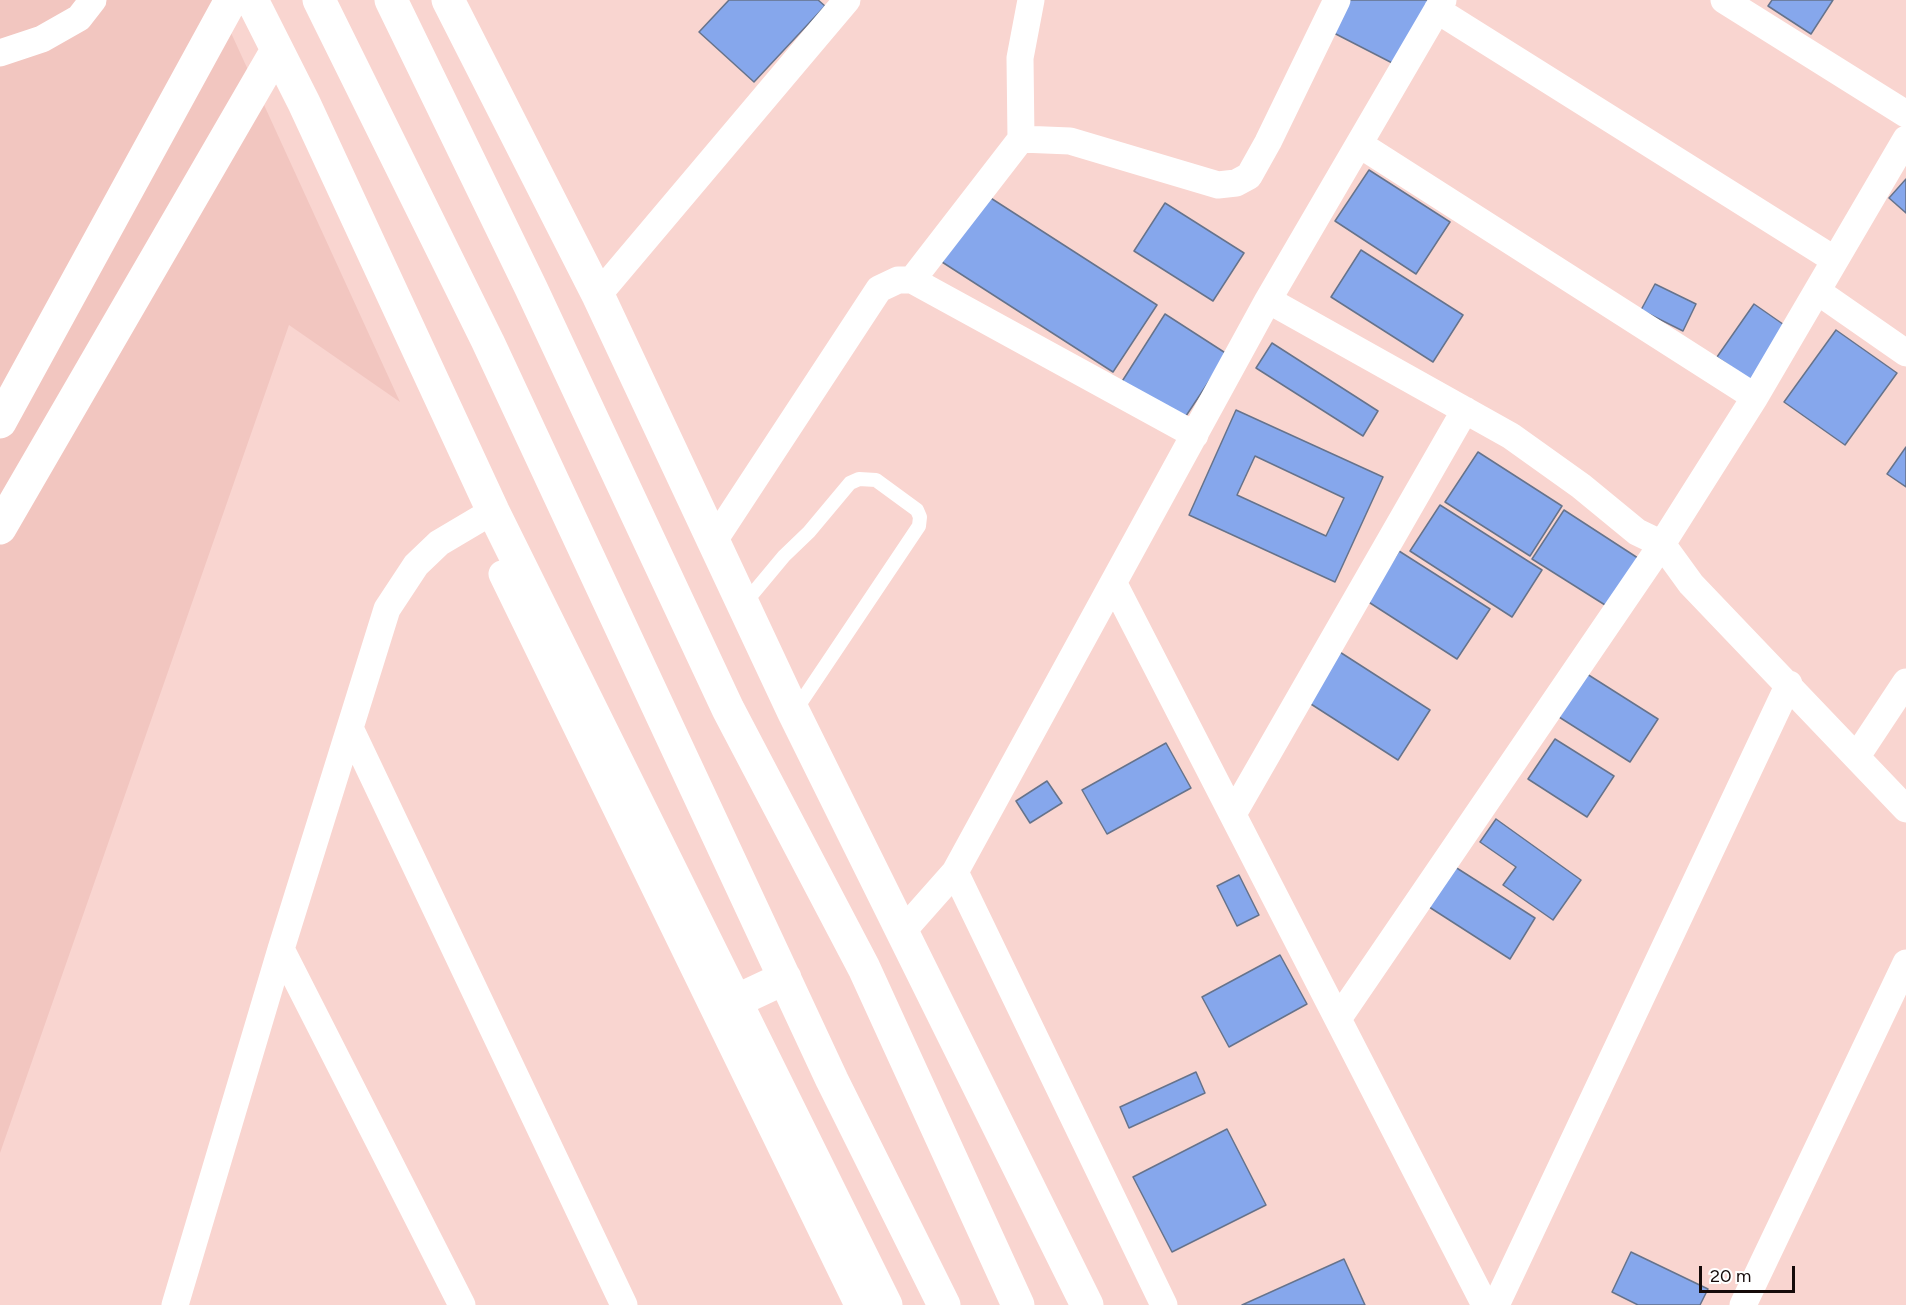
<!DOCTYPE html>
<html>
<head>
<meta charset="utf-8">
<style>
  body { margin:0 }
  #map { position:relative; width:1906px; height:1305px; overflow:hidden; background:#f9d5d0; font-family:Figtree,sans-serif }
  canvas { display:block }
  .scale { position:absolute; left:1699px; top:1266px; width:96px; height:27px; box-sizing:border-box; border:3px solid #150a09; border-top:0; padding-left:8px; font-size:18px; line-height:21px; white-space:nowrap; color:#150a09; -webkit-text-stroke:4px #fff; paint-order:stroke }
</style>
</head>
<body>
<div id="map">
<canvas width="1906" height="1305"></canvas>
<div class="scale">20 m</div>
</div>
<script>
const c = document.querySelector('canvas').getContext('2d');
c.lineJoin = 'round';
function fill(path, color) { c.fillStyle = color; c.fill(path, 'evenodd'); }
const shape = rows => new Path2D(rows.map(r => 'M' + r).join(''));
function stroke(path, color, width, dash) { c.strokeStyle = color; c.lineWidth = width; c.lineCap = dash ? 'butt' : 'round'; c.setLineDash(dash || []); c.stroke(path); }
fill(shape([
  [0,0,216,0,400,402,289,325,0,1153]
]), '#f2c6c0');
const building = shape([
  [729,0,818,0,825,6,754,82,699,32,729,0],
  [1344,0,1435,0,1400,67,1328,30,1344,0],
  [1772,0,1833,0,1811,34,1768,6,1772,0],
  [1369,170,1450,222,1416,274,1335,221,1369,170],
  [1906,179,1906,213,1889,198,1906,179],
  [986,195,1157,305,1113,372,942,262,986,195],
  [1165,203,1244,253,1213,301,1134,251,1165,203],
  [1361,250,1463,315,1433,362,1331,297,1361,250],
  [1655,284,1696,304,1683,331,1641,310,1655,284],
  [1754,304,1790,329,1753,382,1717,357,1754,304],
  [1165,314,1227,354,1182,422,1121,383,1165,314],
  [1836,330,1897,373,1845,445,1784,402,1836,330],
  [1272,343,1378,411,1363,436,1256,368,1272,343],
  [1236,410,1383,477,1335,582,1189,515,1236,410],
  [1255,456,1344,498,1326,536,1237,495,1255,456],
  [1906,447,1906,487,1887,474,1906,447],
  [1478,452,1562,506,1530,556,1445,502,1478,452],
  [1440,505,1542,570,1512,617,1410,551,1440,505],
  [1564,510,1644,562,1613,610,1532,559,1564,510],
  [1399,551,1490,609,1457,659,1367,601,1399,551],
  [1332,647,1430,710,1398,760,1300,697,1332,647],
  [1587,674,1658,719,1630,762,1559,717,1587,674],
  [1555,739,1614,776,1587,817,1528,779,1555,739],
  [1166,743,1191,788,1107,834,1082,790,1166,743],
  [1047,781,1062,803,1030,823,1016,801,1047,781],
  [1496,819,1581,880,1553,920,1503,885,1516,867,1480,842,1496,819],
  [1452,865,1535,918,1510,959,1426,905,1452,865],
  [1239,875,1259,915,1237,926,1217,886,1239,875],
  [1280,955,1307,1004,1229,1047,1202,997,1280,955],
  [1196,1072,1205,1093,1129,1128,1120,1107,1196,1072],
  [1227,1129,1266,1205,1172,1252,1133,1177,1227,1129],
  [1631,1252,1708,1289,1700,1305,1638,1305,1612,1292,1631,1252],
  [1344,1259,1365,1305,1242,1305,1344,1259]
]);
fill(building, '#86a7ec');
stroke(building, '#66738b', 1.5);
stroke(shape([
  [744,604,784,556,809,532,850,483,859,479,876,480,917,510,920,517,919,526,795,711]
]), '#fff', 14);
stroke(shape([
  [1724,0,1906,114],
  [1437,10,1835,260],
  [0,53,42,39,79,18,93,0],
  [1021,139,1020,58,1031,0],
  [1359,144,1755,397],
  [912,280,1021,139,1070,141,1218,185,1236,183,1249,176,1268,142,1337,0],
  [1817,291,1906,353],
  [598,295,847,0],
  [1268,300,1511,436,1581,486,1637,532,1662,544,1691,584,1906,809],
  [715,539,879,289,898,280,912,280,1195,435],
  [502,574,858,1305],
  [1114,584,1485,1305],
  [350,728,624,1305],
  [1857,756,1906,682],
  [1233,814,1465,410],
  [955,872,1164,1305],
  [901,933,955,872,1268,300,1443,0],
  [281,949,462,1305],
  [1338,1019,1662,544,1755,397,1906,139],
  [175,1305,281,949,387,609,416,565,439,543,493,511],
  [1496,1305,1789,684],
  [1743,1305,1906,963]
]), '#fff', 27);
stroke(shape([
  [252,0,304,103,493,511,886,1305],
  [448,0,598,295,794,713,1087,1305],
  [0,422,231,0],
  [0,528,277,50]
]), '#fff', 33);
stroke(shape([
  [319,0,488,342,832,1080,944,1305],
  [391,0,531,288,728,709,864,968,1018,1305],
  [736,1001,785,978]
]), '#fff', 33);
</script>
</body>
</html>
